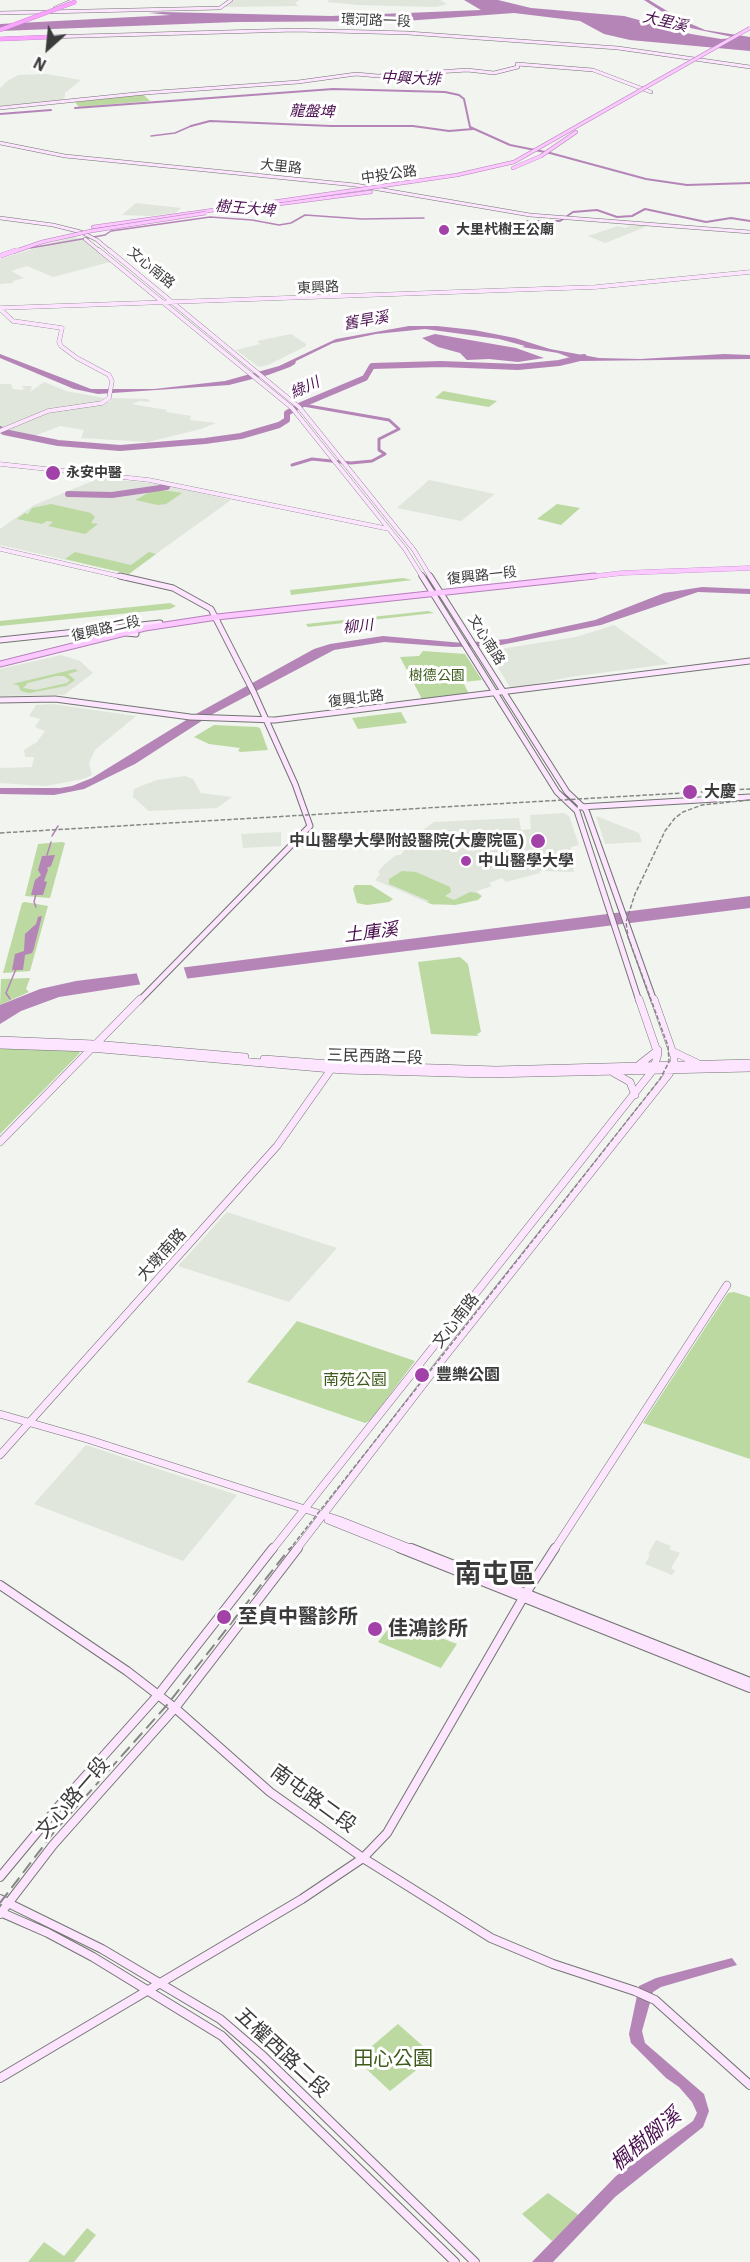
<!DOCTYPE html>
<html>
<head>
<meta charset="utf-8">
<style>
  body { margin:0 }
  #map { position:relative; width:750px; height:2262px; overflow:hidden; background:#f1f4ef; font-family:"IBM Plex Sans",sans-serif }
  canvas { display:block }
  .north { position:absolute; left:18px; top:18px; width:60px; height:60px; -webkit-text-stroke:4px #fff; paint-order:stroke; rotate:207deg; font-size:16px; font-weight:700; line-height:24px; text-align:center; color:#3a3b3a }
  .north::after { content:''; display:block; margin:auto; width:21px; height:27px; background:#3a3b3a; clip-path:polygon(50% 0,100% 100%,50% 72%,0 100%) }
</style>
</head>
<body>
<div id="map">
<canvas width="750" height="2262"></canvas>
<div class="north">N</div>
</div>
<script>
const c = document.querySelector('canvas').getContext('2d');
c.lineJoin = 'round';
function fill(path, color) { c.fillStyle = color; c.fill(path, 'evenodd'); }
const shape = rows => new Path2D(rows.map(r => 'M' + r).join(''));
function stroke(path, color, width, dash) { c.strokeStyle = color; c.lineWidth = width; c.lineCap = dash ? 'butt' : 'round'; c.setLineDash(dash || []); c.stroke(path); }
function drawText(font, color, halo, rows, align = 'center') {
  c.font = font + ' "IBM Plex Sans","Noto Sans TC",sans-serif'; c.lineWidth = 6; c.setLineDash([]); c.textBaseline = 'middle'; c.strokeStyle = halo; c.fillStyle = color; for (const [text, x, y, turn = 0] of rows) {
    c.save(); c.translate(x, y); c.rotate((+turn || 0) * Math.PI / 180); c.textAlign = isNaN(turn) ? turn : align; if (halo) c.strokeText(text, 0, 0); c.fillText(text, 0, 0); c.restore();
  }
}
fill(shape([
  [234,0,300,0,295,3,299,6,223,7],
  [329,0,440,0,447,4,436,7,358,5,327,2],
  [47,74,81,80,65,93,65,97,59,102,0,107,0,88,6,82,18,75],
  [136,203,181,208,175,213,150,216,122,215],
  [634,224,648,226,605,243,588,236,618,226,625,228],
  [72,237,84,239,110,262,53,277,27,266,11,271,24,278,13,281,13,283,0,284,0,259],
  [291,334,306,344,306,346,268,365,259,367,236,350,260,344,257,341],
  [44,382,66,391,104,398,103,401,110,402,112,398,148,399,150,402,140,401,131,404,167,410,166,412,191,416,190,420,216,423,201,429,148,442,81,438,84,430,60,426,32,437,0,430,0,384,11,384,13,389,22,390,24,388,21,386,32,386,30,392],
  [100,478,159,484,231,500,128,574,0,545,0,529,34,505],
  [429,480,495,494,461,521,397,508],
  [614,625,669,664,570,677,511,689,488,651,576,637],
  [61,655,80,661,93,673,64,695,0,696,0,669],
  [52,704,136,716,95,750,89,763,92,775,83,779,46,786,0,783,0,768,32,767,34,757,25,757,24,750,37,742,45,731,35,727,40,719,29,716,36,705],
  [185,776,193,779,201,793,232,797,217,808,149,811,133,797,134,789,141,786,157,780],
  [564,813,569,816,579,845,571,847,569,855,574,872,540,871,540,873,506,882,502,878,489,883,492,886,477,891,480,895,446,904,433,905,375,880,380,874,378,872,385,864,396,855,401,855,412,838,434,822,519,818,521,830,531,829,530,815],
  [596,816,639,833,642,842,605,844],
  [281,832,281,846,243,848,241,834],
  [227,1212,337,1248,289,1302,178,1266],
  [86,1445,237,1495,183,1561,34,1504],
  [656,1540,671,1546,669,1549,680,1553,671,1568,675,1571,672,1575,645,1564,650,1555,648,1554]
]), '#e0e6db');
fill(shape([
  [139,95,144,95,150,101,79,107,75,102],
  [443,391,497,401,489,407,435,398],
  [152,491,169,491,182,493,166,504,158,505,135,500],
  [51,504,91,513,95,517,91,523,98,524,85,534,48,526,53,522,47,521,42,524,17,519,25,513,28,514,32,508],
  [557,504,580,508,561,525,537,519],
  [75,552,131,565,149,552,156,554,129,574,65,559],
  [403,578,412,580,291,595,290,590],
  [170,603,176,606,170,609,0,626,0,621],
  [428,611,434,613,308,627,306,624],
  [423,651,465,654,482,680,463,682,470,696,423,701,400,657,419,656],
  [75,669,78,671,68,674,75,680,66,686,29,693,21,691,18,685,12,684],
  [56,676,64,676,70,680,67,683,36,690,23,688,28,683],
  [401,712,407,723,358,729,352,718],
  [214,725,257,727,260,728,268,750,241,752,238,751,240,748,209,744,194,737],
  [62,842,65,843,50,898,25,896,38,844],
  [402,871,416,872,450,887,451,892,445,896,454,900,470,892,477,893,482,896,478,900,455,905,431,904,427,902,429,901,389,884,389,879],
  [355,885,371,885,393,899,389,902,367,905,357,903,353,889],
  [25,902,48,906,30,971,3,973,22,903],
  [460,957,468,964,481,1032,477,1034,478,1036,431,1034,418,962],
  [30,978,26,989,29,992,0,1005,1,979],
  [0,1048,77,1050,80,1053,0,1134],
  [734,1292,750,1297,750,1459,643,1423,728,1293],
  [297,1321,415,1361,371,1420,365,1423,247,1382],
  [395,1620,457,1644,441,1668,378,1642],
  [398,2024,434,2056,390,2091,360,2063,359,2057],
  [548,2193,580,2216,552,2241,522,2214],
  [87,2228,96,2235,74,2262,28,2262,44,2242,64,2256]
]), '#bbd9a1');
fill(shape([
  [464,0,498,0,531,8,624,16,691,34,721,39,737,38,686,27,644,0,649,0,682,20,705,30,750,37,750,51,630,40,604,34,580,21,514,13,405,21,236,22,0,31,0,24,171,15,149,13,163,12,331,16,481,10],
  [409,326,437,326,474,330,515,338,550,349,599,358,640,359,724,354,750,355,750,359,579,361,558,353,522,347,525,346,499,339,425,329,376,334,333,343,296,361,295,364,290,367,268,375,229,385,98,394,74,389,0,358,0,354,91,389,154,389,225,381,279,366,336,339],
  [435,334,516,348,544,358,518,362,489,359,467,360,460,353,438,347,422,338],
  [702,587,750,589,750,594,698,592,601,625,496,646,453,647,384,642,334,650,211,715,135,764,84,789,54,795,0,794,0,788,60,788,72,786,92,778,196,714,314,649,330,644,383,636,463,643,507,639,595,620,664,593],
  [55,855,51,866,47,868,48,870,44,881,47,882,43,895,31,895,35,880,41,875,38,870,42,856],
  [750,896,750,908,136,985,59,997,21,1011,0,1024,0,1005,40,989,76,981],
  [42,916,34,948,32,953,25,955,23,970,12,970,15,954,24,951,25,934,36,924,38,917],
  [732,1958,737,1965,661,1987,653,1992,642,2031,645,2043,704,2094,709,2111,703,2127,615,2197,553,2262,532,2262,616,2176,693,2121,697,2113,692,2102,679,2087,666,2078,631,2043,629,2034,639,1986,656,1978]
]), '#b585b8');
fill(shape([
  [183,965,188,981,141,987,136,971]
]), '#f1f4ef');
stroke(shape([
  [151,136,175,133,191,126],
  [30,248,105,235,111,231,210,217,252,220,279,225,291,223,305,215,362,219,424,218],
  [52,836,58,826],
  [47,855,51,842],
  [36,894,34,902,36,907],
  [10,999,6,993,16,969]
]), '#b585b8', 1.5);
stroke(shape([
  [75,108,333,89,445,92,459,95,464,99,470,127,510,145,550,153,646,179,687,185,750,183],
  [0,114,51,110],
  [191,126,210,121,331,126,413,126,449,131,473,129],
  [486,231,493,227,491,224,493,221,560,221,573,212,597,210,617,217,632,216,645,209,706,222,731,218,750,221]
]), '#b585b8', 2);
stroke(shape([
  [292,465,312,459,351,463,372,461,385,454,379,450,379,439,399,429,389,420,303,405]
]), '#b585b8', 3);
stroke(shape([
  [0,429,4,432,58,443,120,448,205,441,241,436,279,425,287,420,287,413,301,405,365,378,372,366,441,364,518,367,559,363,584,357],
  [68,494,112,495,167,487]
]), '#b585b8', 6);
const secondaryFar4 = shape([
  [55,8,74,0],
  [0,13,220,8,231,0],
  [46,37,295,30,408,33,618,48,750,67],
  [0,108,145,93,298,82,356,74,378,76,467,70,494,73,518,67,517,64,593,70,651,92],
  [0,143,65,156,355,185,530,215,750,232],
  [0,218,53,225,81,232,97,240,111,252],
  [85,239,101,252]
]);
const secondaryFar3 = shape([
  [99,250,292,408,405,549,423,578],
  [109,250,299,407,414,550,431,578],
  [0,308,596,287,750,272],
  [0,309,13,321,62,328,59,342,61,346,77,358,109,375,112,381,109,398,102,403,48,411,0,431],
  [0,464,149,480,389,529],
  [0,549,127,578]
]);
const secondaryFar2 = shape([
  [120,576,173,588,211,609,254,693,295,784,310,826,139,1001],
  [422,576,557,792,577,811,639,1001],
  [430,576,567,792,586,810,654,1001],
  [108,631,136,634],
  [0,640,160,623],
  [0,700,55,699,190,717,275,720,750,661],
  [580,807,750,797]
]);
const secondaryFar1 = shape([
  [0,1040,94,1044,245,1057],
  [0,1045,90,1048,343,1070,488,1074,750,1068],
  [674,1052,697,1063],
  [264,1059,343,1065,496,1070,750,1063],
  [640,1064,658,1050],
  [614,1073,630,1082,635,1095],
  [0,1142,140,999],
  [0,1414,87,1439,339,1520,415,1550],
  [0,1455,277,1146,332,1068],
  [328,1520,403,1550],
  [272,1550,653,1070,658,1054,639,999],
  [296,1550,442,1360,669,1074,674,1065,674,1056,654,999],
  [554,1550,727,1285]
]);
const secondary = shape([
  [399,1548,750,1688],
  [411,1548,750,1682],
  [0,1585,127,1671,175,1708,270,1792,363,1858,491,1938,553,1964,635,1991,655,2000,750,2085],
  [526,1593,555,1548],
  [0,1877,64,1800,158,1695,273,1548],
  [0,1899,102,1949,220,2019,263,2056,475,2262],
  [0,1912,48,1933,93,1957,222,2036,455,2262],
  [0,1914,53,1845,175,1708,298,1548],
  [0,2078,302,1899,363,1858,387,1833,523,1598]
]);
const primaryFar2 = shape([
  [513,168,541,156,576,132],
  [236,207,253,203],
  [248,208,371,192],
  [93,227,221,209]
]);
const primaryFar1 = shape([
  [580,578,622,573,750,568]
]);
const primary = shape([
  [0,664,145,628,217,617,594,576]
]);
const highway = shape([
  [0,39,50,37]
]);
stroke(secondaryFar4, '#727571', 4);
stroke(secondaryFar3, '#727571', 4.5);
stroke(secondaryFar2, '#727571', 7);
stroke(secondaryFar1, '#727571', 8);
stroke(secondary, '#727571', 10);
stroke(primaryFar2, '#b67fba', 4);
stroke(primaryFar1, '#b67fba', 5);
stroke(primary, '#b67fba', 7);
stroke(highway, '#b67fba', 4.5);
stroke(secondaryFar4, '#fde4ff', 3);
stroke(secondaryFar3, '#fde4ff', 4);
stroke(secondaryFar2, '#fde4ff', 5);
stroke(secondaryFar1, '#fde4ff', 7);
stroke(secondary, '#fde4ff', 8);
stroke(primaryFar2, '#fbc8ff', 3);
stroke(primaryFar1, '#fbc8ff', 4.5);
stroke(primary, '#fbc8ff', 5);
stroke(highway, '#f9a4ff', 4);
stroke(shape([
  [0,833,750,789],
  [289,1550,660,1079,669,1062,668,1046,628,937,626,922,635,894,665,831,675,818,683,812,702,805,750,800]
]), '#868885', 1.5, [4.5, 2]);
stroke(shape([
  [0,1903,54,1832,167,1705,290,1548]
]), '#868885', 2, [13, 6]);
const primaryBridgeFar1 = shape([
  [273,202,457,175,514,162,750,28],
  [13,252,42,242,91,231,206,213]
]);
const primaryBridge = shape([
  [0,256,17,250]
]);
const highwayBridge = shape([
  [0,30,75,2]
]);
stroke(primaryBridgeFar1, '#b67fba', 4, []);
stroke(primaryBridge, '#b67fba', 5, []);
stroke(highwayBridge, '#b67fba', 4.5, []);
stroke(primaryBridgeFar1, '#fbc8ff', 3);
stroke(primaryBridge, '#fbc8ff', 4.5);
stroke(highwayBridge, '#f9a4ff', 4);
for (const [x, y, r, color] of [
  [444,230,6,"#a242a9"],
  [53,473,8,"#a242a9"],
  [690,792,8,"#a242a9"],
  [538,841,8,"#a242a9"],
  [466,861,6,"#a242a9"],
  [422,1375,8,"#a242a9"],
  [224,1617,8,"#a242a9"],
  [375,1629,8,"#a242a9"]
]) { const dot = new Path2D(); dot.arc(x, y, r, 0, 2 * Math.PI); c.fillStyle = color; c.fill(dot); stroke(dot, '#fff', 2); }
drawText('14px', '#3a3b3a', '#fff', [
  ["環河路一段",376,21,2],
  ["大里路",281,167,6],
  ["中投公路",389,175,-8],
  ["文心南路",151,268,39],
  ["東興路",318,288,-3],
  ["復興路一段",482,576,-6],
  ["復興路二段",106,629,-13],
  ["文心南路",486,640,58],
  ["復興北路",356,699,-7]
]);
drawText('bold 14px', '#3a3b3a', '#fff', [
  ["大里杙樹王公廟",456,230],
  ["永安中醫",66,473]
], 'left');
drawText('14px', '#3e5b1c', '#fff', [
  ["樹德公園",437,676]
]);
drawText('italic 15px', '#4a0f4f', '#fff', [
  ["大里溪",665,22,13],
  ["中興大排",411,79,2],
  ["龍盤埤",312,112,2],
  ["樹王大埤",245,209,5],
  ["舊旱溪",366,321,-10],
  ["綠川",305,388,-25],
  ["柳川",358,627,-6]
]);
drawText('bold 16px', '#3a3b3a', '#fff', [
  ["大慶",704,792],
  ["中山醫學大學附設醫院(大慶院區)",524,841,"right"],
  ["中山醫學大學",478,861],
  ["豐樂公園",436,1375]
], 'left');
drawText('16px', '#3a3b3a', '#fff', [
  ["三民西路二段",375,1057,2],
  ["大墩南路",162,1255,-48],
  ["文心南路",456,1321,-52]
]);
drawText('16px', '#3e5b1c', '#fff', [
  ["南苑公園",355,1380]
]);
drawText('italic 18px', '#4a0f4f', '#fff', [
  ["土庫溪",371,933,-7]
]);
drawText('bold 20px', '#3a3b3a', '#fff', [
  ["至貞中醫診所",238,1617],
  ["佳鴻診所",388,1629]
], 'left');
drawText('20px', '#3a3b3a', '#fff', [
  ["文心路一段",73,1798,-49],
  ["南屯路二段",313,1799,36],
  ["五權西路二段",282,2053,43]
]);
drawText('20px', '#3e5b1c', '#fff', [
  ["田心公園",393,2059]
]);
drawText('italic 21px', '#4a0f4f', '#fff', [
  ["楓樹腳溪",646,2140,-40]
]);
drawText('bold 27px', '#3a3b3a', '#fff', [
  ["南屯區",495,1575]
]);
</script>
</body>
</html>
